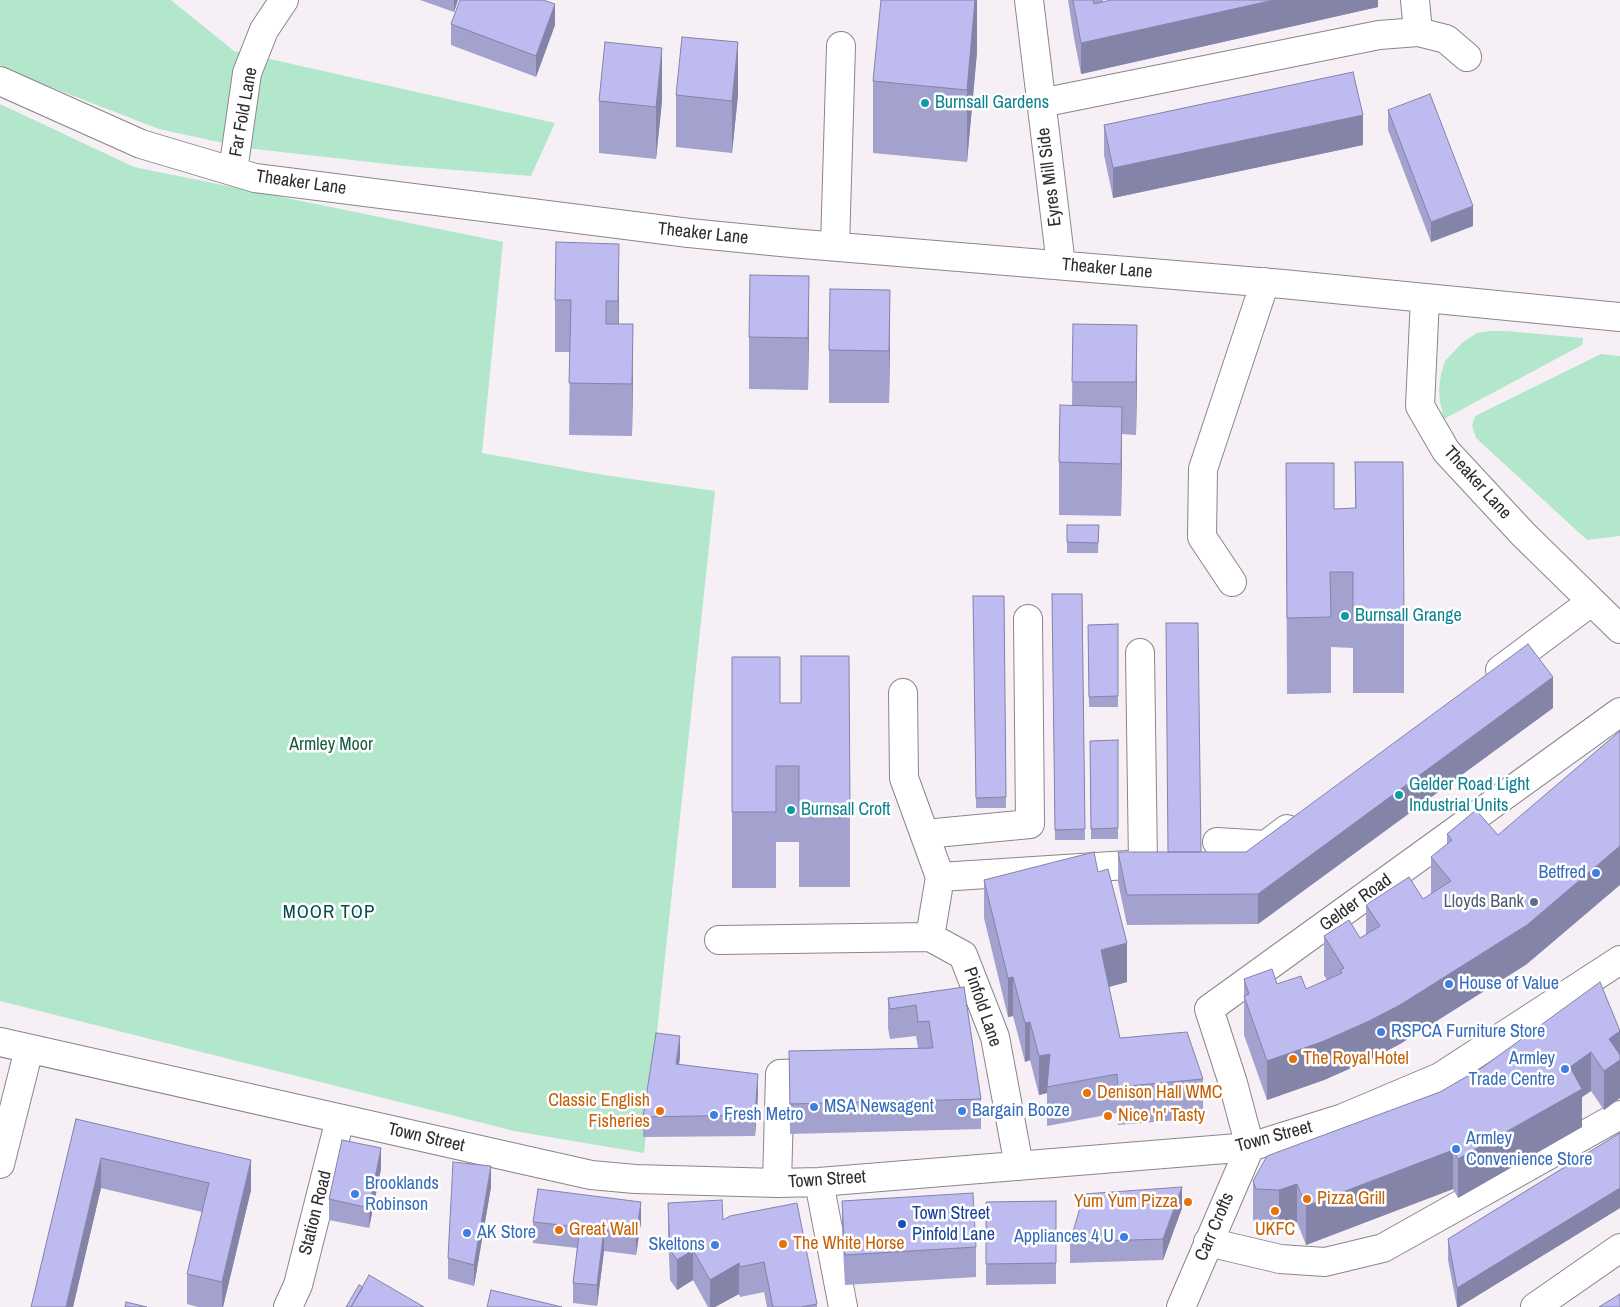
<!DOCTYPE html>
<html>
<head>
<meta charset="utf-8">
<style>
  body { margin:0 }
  canvas { display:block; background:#f6f0f6 }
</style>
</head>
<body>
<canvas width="1620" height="1307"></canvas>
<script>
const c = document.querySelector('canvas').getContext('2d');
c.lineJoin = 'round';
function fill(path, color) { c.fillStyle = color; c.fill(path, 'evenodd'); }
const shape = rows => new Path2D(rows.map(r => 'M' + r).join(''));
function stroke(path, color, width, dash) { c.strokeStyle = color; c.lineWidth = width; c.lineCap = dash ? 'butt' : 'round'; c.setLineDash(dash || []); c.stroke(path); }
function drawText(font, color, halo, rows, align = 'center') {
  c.font = font + ' "Archivo Narrow",sans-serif'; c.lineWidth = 5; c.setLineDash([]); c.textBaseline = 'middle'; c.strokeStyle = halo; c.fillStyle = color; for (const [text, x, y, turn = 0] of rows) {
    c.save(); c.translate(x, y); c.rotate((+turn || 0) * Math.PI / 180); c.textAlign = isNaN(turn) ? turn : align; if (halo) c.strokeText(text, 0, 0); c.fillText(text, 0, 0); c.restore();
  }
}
fill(shape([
  [0,0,171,0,234,51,555,123,531,176,405,166,246,148,159,129,27,78,0,65],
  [0,104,134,167,503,242,482,453,604,475,715,491,644,1153,514,1131,0,1001],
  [1490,331,1507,331,1583,338,1582,345,1444,419,1440,402,1439,389,1441,374,1445,361,1463,342,1477,333],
  [1601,354,1620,356,1620,536,1587,540,1476,438,1472,426,1475,416]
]), '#b2e7cc');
const minor = shape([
  [1029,0,1061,265],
  [1415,0,1418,32],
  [0,81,141,144,255,178,689,233,791,243,1283,284,1620,317],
  [1041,103,1379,35,1418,32,1446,39,1467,57],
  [233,171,247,73,264,30,284,0],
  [835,246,841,46],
  [1425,298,1420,406,1446,451,1523,534,1620,629],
  [1232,582,1202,537,1203,469,1265,282],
  [1500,670,1591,602],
  [903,693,904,778,940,877,930,937,963,955,995,1037,1019,1166],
  [925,834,1030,824,1028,619],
  [1217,842,1266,845,1287,829],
  [940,877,1143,864,1140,653],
  [719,940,930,937],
  [0,1042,591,1175,635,1179,777,1183,819,1182,1250,1147,1343,1118,1440,1077,1620,960],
  [1250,1147,1233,1083,1209,1009,1620,712],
  [0,1164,29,1049],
  [819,1182,843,1307],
  [777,1183,780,1074,827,1072],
  [1208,1242,1280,1259,1325,1262,1383,1248,1620,1115],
  [288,1307,298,1285,340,1119],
  [1181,1307,1250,1147],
  [1535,1307,1620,1248]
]);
stroke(minor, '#8b858b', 30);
stroke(minor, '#fff', 28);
fill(shape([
  [420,0,458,0,454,12],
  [977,0,977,52,967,162,873,153,873,81],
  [1068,0,1103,0,1103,2,1378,0,1378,7,1081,74,1074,38],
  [451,24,555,25,536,77,451,45],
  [676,95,738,95,732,153,676,147],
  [599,101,662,101,656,159,599,153],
  [1388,110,1473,226,1431,242,1388,130],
  [1104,125,1363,145,1113,198,1104,155],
  [619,296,619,324,633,376,632,436,569,435,570,352,555,352,555,300],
  [1073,324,1137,377,1136,435,1122,434,1121,516,1059,515,1059,462,1072,406],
  [809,328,808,390,749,389,749,337],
  [890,342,889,403,829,403,829,350],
  [1355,462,1404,617,1404,693,1353,693,1353,648,1331,647,1331,693,1287,694,1286,463,1334,509,1355,508],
  [1067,525,1099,525,1098,553,1067,553],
  [1052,594,1082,594,1085,840,1055,840],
  [973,596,1004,596,1006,808,976,808],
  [1118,624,1118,707,1089,707,1088,625],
  [732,657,780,703,850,811,850,887,799,887,799,842,776,842,776,888,732,888],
  [1553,708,1258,924,1127,925,1118,882,1118,852,1246,852],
  [1118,740,1118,839,1091,839,1090,741],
  [1476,810,1527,964,1400,1044,1367,1061,1324,1080,1267,1100,1244,1035,1244,979,1306,989,1327,980,1324,975,1324,936,1360,938,1366,935,1366,905,1423,899,1431,894,1431,857,1447,844,1447,834],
  [984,880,1127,982,1109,987,1120,1038,1203,1079,1203,1118,1118,1125,1117,1113,1047,1126,1047,1093,1039,1095,1030,1060,1025,1062,1013,1016,1008,1017,984,918],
  [964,987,981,1099,981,1129,790,1134,789,1051,918,1048,916,1036,890,1039,888,1028,888,998],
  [1620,1031,1620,1098,1604,1110,1591,1091,1582,1097,1582,1127,1458,1198,1453,1189,1306,1245,1297,1222,1279,1229,1256,1227,1253,1219,1253,1181],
  [680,1057,679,1064,758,1095,755,1136,643,1137,643,1117],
  [76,1119,251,1190,223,1307,198,1307,187,1304,187,1274,202,1212,101,1188,73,1307,31,1307],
  [1620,1133,1620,1208,1459,1307,1457,1307,1448,1260,1448,1239],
  [381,1169,369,1228,329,1220,329,1199],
  [491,1187,474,1286,448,1279,448,1258],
  [842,1201,976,1247,976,1277,845,1285,842,1231],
  [1056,1201,1056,1284,986,1285,986,1202],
  [668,1203,723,1220,817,1304,817,1307,767,1307,764,1292,740,1297,739,1294,715,1307,708,1307,693,1280,677,1290,670,1280,668,1233],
  [1182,1208,1163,1260,1070,1263,1070,1242],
  [533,1222,641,1222,636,1255,604,1251,597,1306,573,1303,573,1283,577,1248,533,1243]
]), '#a3a1ce');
fill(shape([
  [454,0,458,0,454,12],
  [975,0,977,0,977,52,967,162,967,90],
  [1274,0,1378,0,1378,7,1081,74,1081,43],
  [555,4,555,25,536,77,536,56],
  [738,42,738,95,732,153,732,101],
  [662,48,662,101,656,159,656,107],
  [1363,115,1363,145,1113,198,1113,168],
  [1473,206,1473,226,1431,242,1431,222],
  [619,244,619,296,618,353,618,301],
  [809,276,809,328,808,390,808,338],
  [890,290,890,342,889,403,889,351],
  [633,324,633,376,632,436,632,384],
  [1137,325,1137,377,1136,435,1136,382],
  [1122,407,1122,459,1121,516,1121,464],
  [1553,677,1553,708,1258,924,1258,894],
  [1620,846,1620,885,1527,964,1400,1044,1367,1061,1324,1080,1267,1100,1267,1061],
  [1127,943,1127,982,1101,989,1101,950],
  [1013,977,1013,1016,1008,1017,1008,978],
  [1030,1022,1030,1060,1025,1062,1025,1023],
  [1620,1031,1620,1098,1604,1110,1604,1071,1609,1039],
  [680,1036,680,1057,676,1085,676,1064],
  [1591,1052,1591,1091,1582,1097,1582,1127,1458,1198,1458,1159,1570,1067],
  [1050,1054,1047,1093,1039,1095,1039,1056],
  [758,1074,758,1095,755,1136,755,1115],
  [381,1148,381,1169,369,1228,369,1208],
  [1453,1150,1453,1189,1306,1245,1306,1206],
  [101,1158,101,1188,73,1307,66,1307],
  [251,1160,251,1190,223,1307,222,1307,222,1282],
  [491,1166,491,1187,474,1286,474,1265],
  [1297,1184,1297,1222,1279,1229,1279,1190],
  [1182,1187,1182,1208,1163,1260,1163,1239],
  [1620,1188,1620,1208,1459,1307,1457,1307,1457,1288],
  [641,1202,641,1222,636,1255,636,1235],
  [604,1230,604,1251,597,1306,597,1285],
  [693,1250,693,1280,677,1290,677,1260],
  [739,1263,739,1294,715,1307,710,1307,710,1280]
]), '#8483a8');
const building = shape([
  [460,0,543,0,555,4,536,56,451,24,460,0],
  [881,0,975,0,967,90,873,81,881,0],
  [1073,0,1093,0,1094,4,1111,0,1274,0,1081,43,1073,0],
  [682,37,738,42,732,101,676,95,682,37],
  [605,42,662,48,656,107,599,101,605,42],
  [1353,72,1363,115,1113,168,1104,125,1353,72],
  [1430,94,1473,206,1431,222,1388,110,1430,94],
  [556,242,619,244,618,301,606,301,606,324,633,324,632,384,569,383,571,300,555,300,556,242],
  [750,275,809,276,808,338,749,337,750,275],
  [830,289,890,290,889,351,829,350,830,289],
  [1073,324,1137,325,1136,382,1072,382,1073,324],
  [1060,405,1122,407,1121,464,1059,462,1060,405],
  [1355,462,1403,462,1404,617,1353,617,1353,572,1330,572,1331,617,1287,618,1286,463,1334,463,1334,509,1356,508,1355,462],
  [1067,525,1099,525,1098,543,1067,542,1067,525],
  [1052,594,1082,594,1085,829,1055,830,1052,594],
  [973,596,1004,596,1006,797,976,798,973,596],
  [1166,623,1198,623,1201,852,1168,852,1166,623],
  [1118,624,1118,696,1089,697,1088,625,1118,624],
  [1528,644,1553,677,1258,894,1127,895,1118,852,1246,852,1528,644],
  [801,656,849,656,850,811,799,812,799,766,776,766,776,812,732,812,732,657,780,657,780,703,801,703,801,656],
  [1620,731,1620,846,1527,925,1400,1005,1367,1022,1324,1041,1267,1061,1244,996,1249,994,1244,979,1272,969,1277,984,1301,976,1306,989,1342,973,1340,970,1344,968,1324,936,1349,920,1360,938,1380,926,1366,905,1409,877,1423,899,1451,881,1431,857,1452,840,1447,834,1476,810,1498,835,1620,731],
  [1118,740,1118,828,1091,829,1090,741,1118,740],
  [1094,852,1098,872,1108,869,1127,943,1101,950,1120,1038,1187,1032,1203,1079,1118,1087,1117,1074,1047,1087,1050,1054,1039,1056,1030,1022,1025,1023,1013,977,1008,978,984,880,1094,852],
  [1600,982,1620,1031,1609,1039,1620,1055,1620,1060,1604,1071,1591,1052,1570,1067,1582,1089,1458,1159,1453,1150,1306,1206,1297,1184,1279,1190,1256,1189,1253,1181,1267,1156,1440,1092,1483,1067,1600,982],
  [964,987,981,1099,790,1104,789,1051,933,1048,929,1021,918,1022,916,1005,890,1009,888,998,964,987],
  [656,1033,680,1036,676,1064,758,1074,755,1115,643,1117,656,1033],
  [76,1119,251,1160,222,1282,187,1274,209,1183,101,1158,66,1307,31,1307,76,1119],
  [1620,1133,1620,1188,1457,1288,1448,1239,1620,1133],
  [342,1140,381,1148,369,1208,329,1199,342,1140],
  [453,1162,491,1166,474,1265,448,1258,453,1162],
  [1182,1187,1163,1239,1070,1242,1084,1194,1182,1187],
  [538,1189,641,1202,636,1235,604,1230,597,1285,573,1283,580,1227,533,1222,538,1189],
  [973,1193,976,1247,845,1255,842,1201,973,1193],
  [722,1200,723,1220,730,1216,797,1203,817,1304,801,1307,773,1307,764,1262,740,1267,739,1263,710,1280,693,1250,677,1260,670,1250,668,1203,722,1200],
  [1056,1201,1056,1263,986,1264,986,1202,1056,1201],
  [369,1275,424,1307,351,1307,369,1275],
  [359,1285,363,1287,351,1307,346,1307,359,1285],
  [491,1290,562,1307,487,1307,491,1290],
  [1620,1294,1620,1307,1599,1307,1620,1294],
  [126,1302,147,1307,125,1307,126,1302]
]);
fill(building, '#bdbbf0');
stroke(building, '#8483a8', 1);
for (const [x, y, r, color] of [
  [925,103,5,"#0f9aa8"],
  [1345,616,5,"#0f9aa8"],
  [1399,795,5,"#0f9aa8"],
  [791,810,5,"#0f9aa8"],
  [1596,873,5,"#3f7fe0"],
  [1534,902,5,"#5c6f8a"],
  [1449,984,5,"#3f7fe0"],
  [1381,1032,5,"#3f7fe0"],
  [1293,1059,5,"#e8710a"],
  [1565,1069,5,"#3f7fe0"],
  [1087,1093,5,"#e8710a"],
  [814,1107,5,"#3f7fe0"],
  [660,1111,5,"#e8710a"],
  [962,1111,5,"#3f7fe0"],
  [714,1115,5,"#3f7fe0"],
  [1108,1116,5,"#e8710a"],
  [1456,1149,5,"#3f7fe0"],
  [355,1194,5,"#3f7fe0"],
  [1307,1199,5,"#e8710a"],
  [1188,1202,5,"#e8710a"],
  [1275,1211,5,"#e8710a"],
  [902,1224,5,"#1a4fb4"],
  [559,1230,5,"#e8710a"],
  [467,1233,5,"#3f7fe0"],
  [1124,1237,5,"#3f7fe0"],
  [783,1244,5,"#e8710a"],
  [715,1245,5,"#3f7fe0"]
]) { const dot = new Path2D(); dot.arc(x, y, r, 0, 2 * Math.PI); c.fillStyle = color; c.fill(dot); stroke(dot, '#fff', 2); }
drawText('18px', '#0d838f', '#fff', [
  ["Burnsall Gardens",935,103],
  ["Burnsall Grange",1355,616],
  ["Gelder Road Light",1409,785],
  ["Industrial Units",1409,806],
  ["Burnsall Croft",801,810]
], 'left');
drawText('18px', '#2f2c2f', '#fff', [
  ["Far Fold Lane",244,112,-80],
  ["Eyres Mill Side",1050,177,-97],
  ["Theaker Lane",301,183,8],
  ["Theaker Lane",703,234,6],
  ["Theaker Lane",1107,269,5],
  ["Theaker Lane",1477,483,48],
  ["Gelder Road",1356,903,-36],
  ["Pinfold Lane",982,1007,71],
  ["Town Street",1274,1137,-15],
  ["Town Street",426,1138,13],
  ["Town Street",827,1180,-4],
  ["Station Road",316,1213,-76],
  ["Carr Crofts",1215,1227,-67]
]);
drawText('18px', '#165c40', '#fff', [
  ["Armley Moor",331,745]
]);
drawText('18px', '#366cbe', '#fff', [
  ["Betfred",1586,873,"right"],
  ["House of Value",1459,984],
  ["RSPCA Furniture Store",1391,1032],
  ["Armley",1555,1059,"right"],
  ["Trade Centre",1555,1080,"right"],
  ["MSA Newsagent",824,1107],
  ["Bargain Booze",972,1111],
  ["Fresh Metro",724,1115],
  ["Armley",1466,1139],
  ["Convenience Store",1466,1160],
  ["Brooklands",365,1184],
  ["Robinson",365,1205],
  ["AK Store",477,1233],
  ["Appliances 4 U",1114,1237,"right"],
  ["Skeltons",705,1245,"right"]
], 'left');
drawText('18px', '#4e5e75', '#fff', [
  ["Lloyds Bank",1524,902]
], 'right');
drawText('18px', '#c56008', '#fff', [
  ["The Royal Hotel",1303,1059],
  ["Denison Hall WMC",1097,1093],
  ["Classic English",650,1101,"right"],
  ["Fisheries",650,1122,"right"],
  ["Nice 'n' Tasty",1118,1116],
  ["Pizza Grill",1317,1199],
  ["Yum Yum Pizza",1178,1202,"right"],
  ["Great Wall",569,1230],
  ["UKFC",1275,1230,"center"],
  ["The White Horse",793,1244]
], 'left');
drawText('18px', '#164399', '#fff', [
  ["Town Street",912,1214],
  ["Pinfold Lane",912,1235]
], 'left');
c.letterSpacing = '1px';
drawText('19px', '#084a4c', '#fff', [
  ["MOOR TOP",329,913]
]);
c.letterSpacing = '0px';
</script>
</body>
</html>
